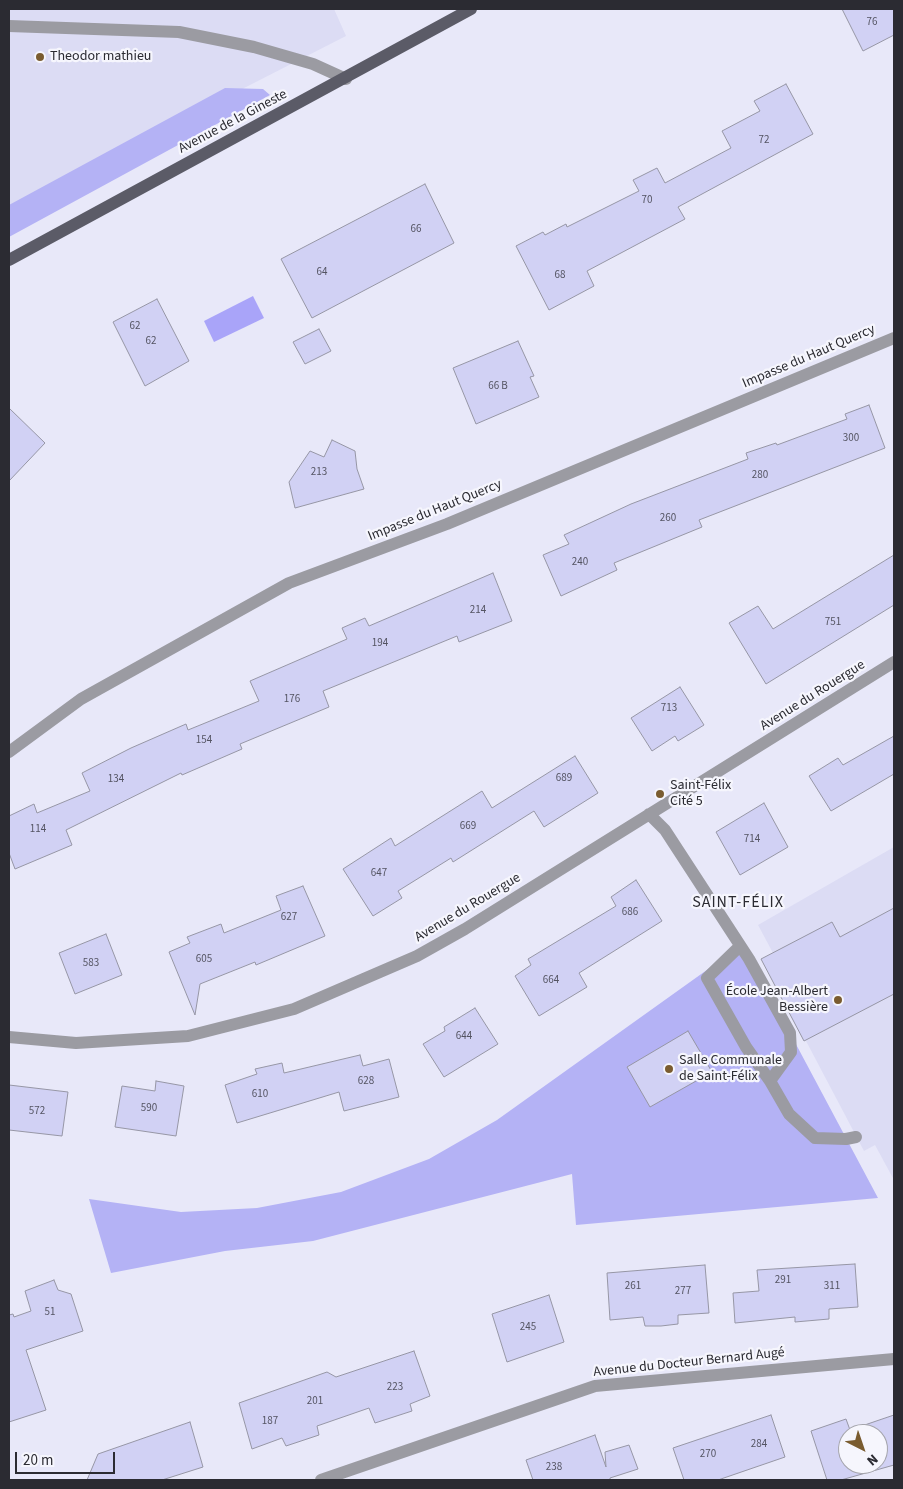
<!DOCTYPE html>
<html>
<head>
<meta charset="utf-8">
<style>
  body { margin:0 }
  #map { position:relative; width:903px; height:1489px; overflow:hidden; background:#e8e8f9; font-family:"Source Sans 3",sans-serif }
  canvas { display:block }
  .frame { position:absolute; inset:0; border:10px solid #2b2b32; pointer-events:none }
  .north { position:absolute; left:838px; top:1424px; width:50px; height:50px; box-sizing:border-box; background:#f6f6fd; border:1px solid #a5a5ac; border-radius:50%; rotate:139deg; font-size:14px; font-weight:700; line-height:20px; text-align:center; color:#2b2b32 }
  .north::after { content:''; display:block; margin:auto; width:18px; height:22px; background:#7a5c30; clip-path:polygon(50% 0,100% 100%,50% 72%,0 100%) }
  .scale { position:absolute; left:15px; top:1452px; width:100px; height:22px; box-sizing:border-box; border:2px solid #2b2b32; border-top:0; padding-left:6px; font-size:15px; line-height:18px; white-space:nowrap; color:#2b2b32; -webkit-text-stroke:4px #f6f6fd; paint-order:stroke }
</style>
</head>
<body>
<div id="map">
<canvas width="903" height="1489"></canvas>
<div class="frame"></div>
<div class="north">N</div>
<div class="scale">20 m</div>
</div>
<script>
const c = document.querySelector('canvas').getContext('2d');
c.lineJoin = 'round';
function fill(path, color) { c.fillStyle = color; c.fill(path, 'evenodd'); }
const shape = rows => new Path2D(rows.map(r => 'M' + r).join(''));
function stroke(path, color, width, dash) { c.strokeStyle = color; c.lineWidth = width; c.lineCap = dash ? 'butt' : 'round'; c.setLineDash(dash || []); c.stroke(path); }
function drawText(font, color, halo, rows, align = 'center') {
  c.font = font + ' "Source Sans 3",sans-serif'; c.lineWidth = 4.5; c.setLineDash([]); c.textBaseline = 'middle'; c.strokeStyle = halo; c.fillStyle = color; for (const [text, x, y, turn = 0] of rows) {
    c.save(); c.translate(x, y); c.rotate((+turn || 0) * Math.PI / 180); c.textAlign = isNaN(turn) ? turn : align; if (halo) c.strokeText(text, 0, 0); c.fillText(text, 0, 0); c.restore();
  }
}
fill(shape([
  [9,9,334,9,346,36,9,208],
  [894,847,894,1180,875,1145,864,1151,806,1041,804,1041,761,959,773,953,758,925]
]), '#dcdcf4');
fill(shape([
  [225,88,263,89,270,95,9,237,9,205],
  [739,947,790,1033,878,1198,576,1225,572,1174,313,1241,225,1251,111,1273,89,1199,181,1212,257,1208,341,1192,429,1159,497,1120]
]), '#b4b2f5');
fill(shape([
  [253,296,264,318,214,342,204,321]
]), '#a9a4f9');
const building = shape([
  [842,9,894,9,894,35,863,51,842,9],
  [786,84,813,134,678,207,685,219,587,271,594,286,549,310,516,246,543,232,545,235,566,224,567,227,639,191,633,180,657,168,665,183,731,148,722,131,760,111,754,101,786,84],
  [425,184,454,243,312,318,281,259,425,184],
  [157,299,189,361,145,386,113,322,157,299],
  [319,329,331,351,305,364,293,342,319,329],
  [518,341,534,376,530,377,539,397,476,424,453,368,518,341],
  [869,405,885,448,699,520,702,527,614,563,617,570,561,596,543,555,569,544,564,535,631,504,748,459,746,453,776,443,777,445,847,419,845,414,869,405],
  [9,408,45,443,9,481,9,408],
  [332,440,355,451,357,469,364,489,295,508,289,482,310,451,324,457,332,440],
  [894,555,894,605,766,684,729,623,758,606,773,629,894,555],
  [493,573,512,621,459,642,457,636,323,691,329,707,240,744,242,749,182,775,181,773,66,830,72,845,15,869,9,853,9,816,34,804,37,813,90,791,82,773,131,748,186,724,188,730,259,701,250,681,347,639,342,628,365,618,369,626,493,573],
  [680,687,704,725,678,741,675,736,652,751,631,718,680,687],
  [894,736,894,774,831,811,809,776,838,758,843,765,894,736],
  [575,756,598,793,544,827,534,811,453,862,451,858,398,891,402,898,373,916,343,869,391,838,395,846,482,791,492,808,575,756],
  [764,803,788,847,740,875,716,832,764,803],
  [636,880,662,921,579,973,587,987,539,1016,515,976,531,965,528,959,616,906,611,897,636,880],
  [303,886,325,936,256,965,255,962,200,984,195,1015,169,952,190,943,187,937,221,924,224,933,281,910,276,896,303,886],
  [894,908,894,994,804,1041,761,959,832,922,840,937,894,908],
  [106,934,122,975,75,994,59,953,106,934],
  [475,1008,498,1044,444,1077,423,1044,445,1031,444,1027,475,1008],
  [688,1031,712,1072,650,1107,627,1067,688,1031],
  [360,1055,363,1066,389,1059,399,1097,344,1111,339,1092,237,1123,225,1085,257,1074,255,1069,282,1063,284,1073,360,1055],
  [156,1081,184,1086,176,1136,115,1127,122,1086,155,1091,156,1081],
  [9,1085,68,1092,62,1136,9,1130,9,1085],
  [855,1264,858,1307,829,1309,829,1319,795,1322,795,1317,735,1323,733,1293,759,1291,757,1270,855,1264],
  [705,1265,709,1313,678,1315,678,1324,661,1326,645,1326,643,1317,610,1320,607,1273,705,1265],
  [54,1280,58,1290,71,1294,83,1331,26,1350,46,1410,9,1422,9,1315,13,1314,14,1317,31,1311,25,1291,54,1280],
  [549,1295,564,1342,507,1362,492,1314,549,1295],
  [414,1351,430,1396,410,1404,412,1411,375,1423,369,1408,317,1426,319,1435,286,1446,282,1438,252,1449,239,1403,327,1372,336,1377,414,1351],
  [771,1415,785,1457,718,1480,684,1480,673,1448,771,1415],
  [894,1415,894,1465,841,1480,827,1480,811,1431,846,1419,850,1430,894,1415],
  [848,1434,878,1434,878,1464,848,1464,848,1434],
  [190,1422,203,1467,162,1480,87,1480,98,1454,190,1422],
  [595,1435,606,1467,605,1452,629,1445,638,1469,610,1478,610,1480,533,1480,526,1460,595,1435]
]);
fill(building, '#d1d1f4');
stroke(building, '#9696a5', 1);
stroke(shape([
  [9,26,179,32,254,47,313,64,346,79],
  [9,752,81,699,289,583,447,524,894,338],
  [649,814,665,830,749,959,790,1033,791,1052,770,1081,789,1114,815,1138,846,1139,856,1137],
  [739,947,707,978,746,1047,770,1081],
  [9,1037,76,1043,188,1036,294,1009,417,956,465,929,894,662],
  [321,1480,595,1386,894,1359]
]), '#9b9ba2', 12);
stroke(shape([
  [9,260,471,9]
]), '#5b5b67', 12);
for (const [x, y, r, color] of [
  [40,57,5,"#7a5c30"],
  [660,794,5,"#7a5c30"],
  [838,1000,5,"#7a5c30"],
  [669,1069,5,"#7a5c30"]
]) { const dot = new Path2D(); dot.arc(x, y, r, 0, 2 * Math.PI); c.fillStyle = color; c.fill(dot); stroke(dot, '#f6f6fd', 2); }
drawText('11px', '#545462', null, [
  ["76",872,23],
  ["72",764,141],
  ["70",647,201],
  ["66",416,230],
  ["64",322,273],
  ["68",560,276],
  ["62",135,327],
  ["62",151,342],
  ["66 B",498,387],
  ["300",851,439],
  ["213",319,473],
  ["280",760,476],
  ["260",668,519],
  ["240",580,563],
  ["214",478,611],
  ["751",833,623],
  ["194",380,644],
  ["176",292,700],
  ["713",669,709],
  ["154",204,741],
  ["689",564,779],
  ["134",116,780],
  ["669",468,827],
  ["114",38,830],
  ["714",752,840],
  ["647",379,874],
  ["686",630,913],
  ["627",289,918],
  ["605",204,960],
  ["583",91,964],
  ["664",551,981],
  ["644",464,1037],
  ["628",366,1082],
  ["610",260,1095],
  ["590",149,1109],
  ["572",37,1112],
  ["291",783,1281],
  ["261",633,1287],
  ["311",832,1287],
  ["277",683,1292],
  ["51",50,1313],
  ["245",528,1328],
  ["223",395,1388],
  ["201",315,1402],
  ["187",270,1422],
  ["284",759,1445],
  ["270",708,1455],
  ["238",554,1468]
]);
drawText('14px', '#2b2b32', '#f6f6fd', [
  ["Theodor mathieu",50,57],
  ["Saint-Félix",670,786],
  ["Cité 5",670,802],
  ["École Jean-Albert",828,992,"right"],
  ["Bessière",828,1008,"right"],
  ["Salle Communale",679,1061],
  ["de Saint-Félix",679,1077]
], 'left');
drawText('14px', '#2b2b32', '#f6f6fd', [
  ["Avenue de la Gineste",233,122,-28],
  ["Impasse du Haut Quercy",809,357,-23],
  ["Impasse du Haut Quercy",435,511,-22],
  ["Avenue du Rouergue",813,696,-32],
  ["Avenue du Rouergue",468,908,-31],
  ["Avenue du Docteur Bernard Augé",689,1363,-6]
]);
c.letterSpacing = '1px';
drawText('16px', '#2b2b32', '#f6f6fd', [
  ["SAINT-FÉLIX",738,903]
]);
c.letterSpacing = '0px';
</script>
</body>
</html>
